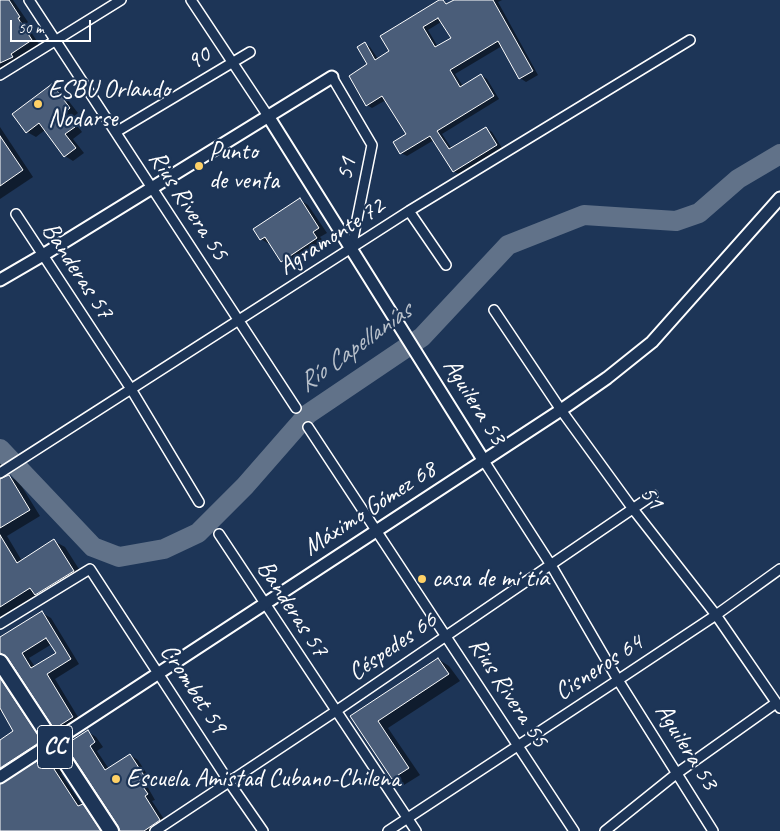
<!DOCTYPE html>
<html>
<head>
<meta charset="utf-8">
<style>
  body { margin:0 }
  #map { position:relative; width:780px; height:831px; overflow:hidden; background:#1d3557; font-family:Caveat,sans-serif }
  canvas { display:block }
  .scale { position:absolute; left:10px; top:20px; width:81px; height:22px; box-sizing:border-box; border:2px solid #fff; border-top:0; padding-left:6px; font-size:15px; line-height:18px; white-space:nowrap; color:#fff; -webkit-text-stroke:4px #1d3557; paint-order:stroke }
</style>
</head>
<body>
<div id="map">
<canvas width="780" height="831"></canvas>
<div class="scale">50 m</div>
</div>
<script>
const c = document.querySelector('canvas').getContext('2d');
c.lineJoin = 'round';
function fill(path, color) { c.fillStyle = color; c.fill(path, 'evenodd'); }
const shape = rows => new Path2D(rows.map(r => 'M' + r).join(''));
function stroke(path, color, width, dash) { c.strokeStyle = color; c.lineWidth = width; c.lineCap = dash ? 'butt' : 'round'; c.setLineDash(dash || []); c.stroke(path); }
function drawText(font, color, halo, rows, align = 'center') {
  c.font = font + ' Caveat,sans-serif'; c.lineWidth = 4.5; c.setLineDash([]); c.textBaseline = 'middle'; c.strokeStyle = halo; c.fillStyle = color; for (const [text, x, y, turn = 0] of rows) {
    c.save(); c.translate(x, y); c.rotate((+turn || 0) * Math.PI / 180); c.textAlign = isNaN(turn) ? turn : align; if (halo) c.strokeText(text, 0, 0); c.fillText(text, 0, 0); c.restore();
  }
}
fill(shape([
  [0,0,13,0,28,22,26,24,40,46,0,74],
  [441,0,449,4,456,0,502,0,498,2,538,75,526,82,520,78,502,46,455,74,463,86,481,75,487,79,499,99,442,134,452,149,486,128,492,132,502,148,459,174,453,171,434,140,407,156,401,153,408,134,386,100,372,108,367,105,369,65,365,44,370,47,378,59,391,51],
  [441,22,452,39,438,47,428,30],
  [52,85,60,90,78,113,72,118,82,132,73,139,84,153,73,161,65,156,45,130,36,137,27,132],
  [0,127,33,177,0,199],
  [300,200,308,205,327,233,320,237,325,243,290,266,282,261,270,243,269,244,261,239],
  [0,455,5,458,12,470,0,479,9,476,19,482,40,516,7,536,22,561,54,541,65,547,84,577,46,600,38,595,0,619],
  [42,613,51,618,79,664,55,679,81,722,64,733,55,728,9,658,3,659,0,666,0,638],
  [52,644,57,654,35,667,29,658],
  [438,659,449,666,460,681,388,728,420,775,404,785,393,778,352,716],
  [0,669,47,743,0,780,0,741,15,732,3,710,0,712],
  [88,732,96,737,103,747,97,751,109,769,130,755,138,760,152,782,147,786,155,800,152,801,168,825,159,831,120,831,120,826,67,746],
  [51,756,59,761,66,771,61,774,82,805,91,810,106,831,0,831,0,787]
]), '#0007');
stroke(shape([
  [0,449,93,547,119,557,164,549,198,533,245,486,308,414,422,337,508,245,584,215,676,221,699,213,738,179,780,154]
]), '#617289', 20);
const building = shape([
  [0,0,9,0,20,17,18,18,32,40,11,54,13,57,0,63,0,0],
  [439,0,443,0,446,4,454,0,493,0,533,71,519,79,498,41,450,70,460,87,481,74,494,96,437,131,449,149,486,127,497,145,453,172,430,136,400,154,393,142,406,134,382,96,366,106,349,76,367,64,357,47,365,42,375,60,389,51,380,36,439,0],
  [438,18,451,38,435,47,423,27,438,18],
  [52,84,70,108,64,113,75,127,65,134,76,148,64,157,39,123,26,133,12,114,52,84],
  [0,136,23,170,0,186,0,136],
  [300,198,319,228,313,232,317,238,281,262,265,237,260,240,253,229,300,198],
  [9,475,30,510,0,528,0,479,9,475],
  [0,535,17,563,54,539,74,571,35,595,30,588,0,607,0,535],
  [42,611,71,659,47,674,73,717,54,729,7,657,0,653,0,637,42,611],
  [46,638,56,653,31,668,22,653,46,638],
  [438,658,449,674,378,721,409,768,392,779,350,716,438,658],
  [0,678,40,738,37,744,0,768,0,740,13,731,0,708,0,678],
  [88,730,95,742,90,746,105,770,130,754,145,777,139,781,148,794,145,796,160,820,144,831,120,831,118,826,65,745,88,730],
  [51,755,58,766,54,769,78,806,83,804,101,831,0,831,0,784,45,756,46,758,51,755]
]);
fill(building, '#4a5d79');
stroke(building, '#fff', 1);
const minor = shape([
  [29,0,296,408],
  [191,0,268,116],
  [0,75,121,0],
  [332,77,372,145,351,249],
  [116,132,250,52],
  [409,211,446,265],
  [16,214,131,389,199,502],
  [494,310,561,410,633,509,716,615,780,708],
  [308,427,574,831],
  [484,461,551,565,618,680,713,831],
  [0,473,409,211,690,40],
  [219,534,416,831],
  [0,624,90,569,229,782,263,831],
  [155,831,336,711,653,495],
  [388,831,618,680,716,615,780,569],
  [605,831,676,774,776,703]
]);
const tertiary = shape([
  [268,116,484,461],
  [0,280,43,255,332,77],
  [0,777,561,410,607,378,652,342,780,198]
]);
const primary = shape([
  [0,662,111,831]
]);
stroke(minor, '#fff', 12);
stroke(tertiary, '#fff', 15);
stroke(primary, '#fff', 18);
stroke(minor, '#1d3557', 9);
stroke(tertiary, '#1d3557', 11);
stroke(primary, '#1d3557', 14);
for (const [x, y, r, color] of [
  [38,104,5,"#ffd166"],
  [199,166,5,"#ffd166"],
  [422,579,5,"#ffd166"],
  [116,779,5,"#ffd166"]
]) { const dot = new Path2D(); dot.arc(x, y, r, 0, 2 * Math.PI); c.fillStyle = color; c.fill(dot); stroke(dot, '#1d3557', 2); }
for (const [x, y, w] of [
  [55,747,35]
]) { const box = new Path2D(); box.roundRect(x - w / 2, y - 21.5, w, 43, 4); c.fillStyle = '#1d3557'; c.fill(box); stroke(box, '#fff', 1); }
drawText('bold 24px', '#fff', null, [
  ["CC",55,747]
]);
drawText('25px', '#fff', '#1d3557', [
  ["90",199,59,-31],
  ["51",347,169,-79],
  ["Rius Rivera 55",188,206,57],
  ["Agramonte 72",332,237,-33],
  ["Banderas 57",77,271,57],
  ["Aguilera 53",474,402,58],
  ["51",651,498,53],
  ["Máximo Gómez 68",370,509,-33],
  ["Banderas 57",292,609,57],
  ["Céspedes 66",393,647,-35],
  ["Cisneros 64",599,668,-33],
  ["Crombet 59",193,689,57],
  ["Rius Rivera 55",508,693,57],
  ["Aguilera 53",686,747,58]
]);
drawText('25px', '#fff', '#1d3557', [
  ["ESBU Orlando",48,90],
  ["Nodarse",48,119],
  ["Punto",209,152],
  ["de venta",209,181],
  ["casa de mi tía",432,579],
  ["Escuela Amistad Cubano-Chilena",126,779]
], 'left');
drawText('italic 26px', '#b8c0ca', '#1d3557', [
  ["Río Capellanías",355,348,-36]
]);
</script>
</body>
</html>
